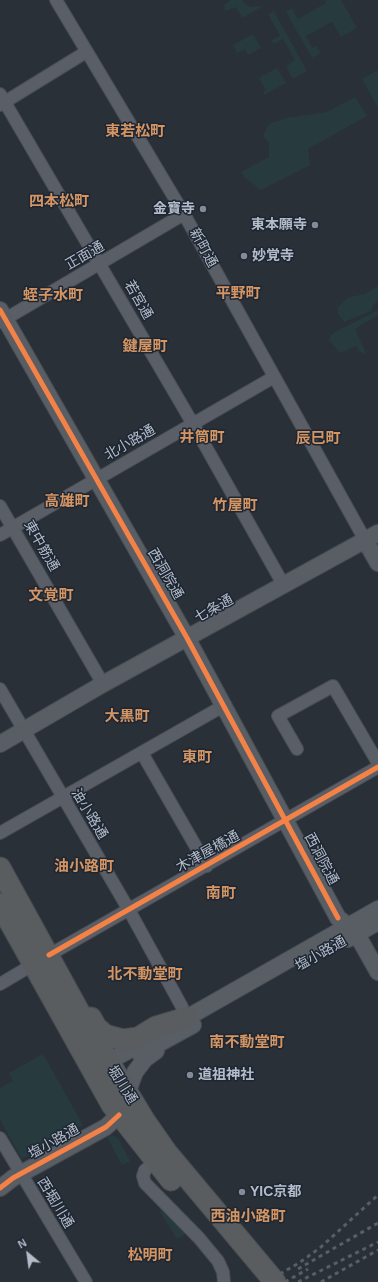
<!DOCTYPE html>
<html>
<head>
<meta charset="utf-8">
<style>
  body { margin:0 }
  #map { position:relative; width:378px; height:1282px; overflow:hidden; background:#2a3038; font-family:Arial,sans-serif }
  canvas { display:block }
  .north { position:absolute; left:8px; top:1234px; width:40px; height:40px; -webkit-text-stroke:3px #1d2633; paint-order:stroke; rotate:331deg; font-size:11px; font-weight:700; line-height:16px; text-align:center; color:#b4bcc9 }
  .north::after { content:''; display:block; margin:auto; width:14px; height:18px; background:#b4bcc9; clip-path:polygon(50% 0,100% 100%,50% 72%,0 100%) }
</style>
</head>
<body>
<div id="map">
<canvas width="378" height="1282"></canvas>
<div class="north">N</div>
</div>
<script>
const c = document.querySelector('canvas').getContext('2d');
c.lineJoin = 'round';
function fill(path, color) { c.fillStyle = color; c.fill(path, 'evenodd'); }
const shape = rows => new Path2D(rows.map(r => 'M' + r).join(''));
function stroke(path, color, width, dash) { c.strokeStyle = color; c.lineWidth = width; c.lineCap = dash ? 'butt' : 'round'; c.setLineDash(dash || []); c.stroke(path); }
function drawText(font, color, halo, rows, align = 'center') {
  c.font = font + ' Arial,"Noto Sans JP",sans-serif'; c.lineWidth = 3; c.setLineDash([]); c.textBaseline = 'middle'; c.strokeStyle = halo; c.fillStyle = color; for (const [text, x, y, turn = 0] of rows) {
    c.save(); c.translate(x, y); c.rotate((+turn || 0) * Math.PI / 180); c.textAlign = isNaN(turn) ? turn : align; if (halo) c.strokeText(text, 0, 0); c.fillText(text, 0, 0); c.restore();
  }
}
fill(shape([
  [230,0,242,0,245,4,251,7,264,6,242,18,236,7,225,11,224,5],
  [325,0,341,0,357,28,341,37,332,22,306,36,312,48,316,46,321,53,312,58,286,12,292,8,298,19,326,3],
  [274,11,307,71,293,79,286,66,295,60,283,39,274,44,272,40,280,36,268,14],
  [253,34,261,48,248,55,245,49,237,53,233,45],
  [277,68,286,83,264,95,263,92,266,90,259,78],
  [378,70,378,108,362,79],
  [355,97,367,116,308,149,310,165,261,190,245,178,241,172,269,157,269,143,263,136,269,124,287,118,327,112],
  [378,286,378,301,374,304,371,311,344,322,338,314,338,307,349,297,365,294],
  [378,310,378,315,355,329,367,355,359,351,356,346,340,353,329,340,331,335,335,332],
  [43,1054,83,1125,22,1159,0,1120,0,1088,13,1081,9,1073],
  [113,1135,118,1138,130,1161,122,1165,107,1137],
  [161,1210,165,1212,186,1234,177,1239,160,1212]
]), '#273a3e');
const street = shape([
  [56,0,184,214,365,540],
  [0,94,193,424,283,584],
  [0,105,86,52],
  [0,322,184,214],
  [0,506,103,684],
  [0,535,274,377],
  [0,689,129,910,182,1007,186,1018],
  [297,749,278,716,333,686,378,763],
  [142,753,207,866],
  [0,833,225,705],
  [49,955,378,767],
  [0,984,34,964],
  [0,1138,86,1282],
  [161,1158,145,1170,143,1176,145,1183,199,1238,218,1261,223,1272,224,1282]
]);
const secondary = shape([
  [0,310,187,638,338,918,355,931,378,972],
  [365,540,378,563],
  [0,744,103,684,378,533],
  [348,939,378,922],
  [176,1024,378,909],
  [140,1054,193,1025],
  [107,1072,108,1062,149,1039],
  [0,1188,13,1178,106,1127,119,1115,135,1072,145,1059,156,1051]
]);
const highway = shape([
  [0,868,84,1021,144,1120,167,1153,275,1282],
  [0,904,112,1105,171,1180],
  [91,1018,96,1027,105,1035,123,1040,138,1038,156,1027,186,1018]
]);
stroke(street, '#484c53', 14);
stroke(secondary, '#484c53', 18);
stroke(highway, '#474c53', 23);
stroke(street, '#5a5e66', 12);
stroke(secondary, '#595d64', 16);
stroke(highway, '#5a5d60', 21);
stroke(shape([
  [298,1269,378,1223],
  [266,1282,299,1263,321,1247,378,1195],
  [285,1282,308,1269],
  [298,1282,378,1242],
  [321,1282,378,1250]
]), '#595d64', 3, [4, 4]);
stroke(shape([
  [0,310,187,638,338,918],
  [49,955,378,767],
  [0,1188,13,1178,106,1127,119,1115]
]), '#f48246', 5);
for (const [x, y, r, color] of [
  [203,209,4,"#848b96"],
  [315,225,4,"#848b96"],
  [244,256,4,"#848b96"],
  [190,1075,4,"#848b96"],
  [242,1192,4,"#848b96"]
]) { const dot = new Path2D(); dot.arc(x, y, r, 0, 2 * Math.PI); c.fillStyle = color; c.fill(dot); stroke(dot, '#1d2633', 1.5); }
drawText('bold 14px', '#b4bcc9', '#1d2633', [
  ["金寶寺",195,209,"right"],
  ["東本願寺",307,225,"right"],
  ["妙覚寺",252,256],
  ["道祖神社",198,1075],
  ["YIC京都",250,1192]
], 'left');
drawText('14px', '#b4bcc9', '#1d2633', [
  ["新町通",203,248,61],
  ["正面通",85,256,-30],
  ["若宮通",138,300,60],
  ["北小路通",130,443,-30],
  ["東中筋通",41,546,60],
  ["西洞院通",165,574,60],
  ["七条通",214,609,-29],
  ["油小路通",89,814,59],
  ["木津屋橋通",208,852,-29],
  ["西洞院通",321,859,62],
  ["塩小路通",321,954,-29],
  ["堀川通",122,1085,58],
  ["塩小路通",54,1142,-29],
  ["西堀川通",55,1203,59]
]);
drawText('bold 15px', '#d59563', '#1d2633', [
  ["東若松町",135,132],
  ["四本松町",59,202],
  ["平野町",238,294],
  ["蛭子水町",53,296],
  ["鍵屋町",145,347],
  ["井筒町",202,438],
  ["辰巳町",318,439],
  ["高雄町",67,502],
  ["竹屋町",235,506],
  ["文覚町",51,596],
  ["大黒町",127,717],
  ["東町",197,758],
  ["油小路町",84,867],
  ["南町",221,894],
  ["北不動堂町",145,975],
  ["南不動堂町",247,1043],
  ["西油小路町",248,1217],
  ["松明町",150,1256]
]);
</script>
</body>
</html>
